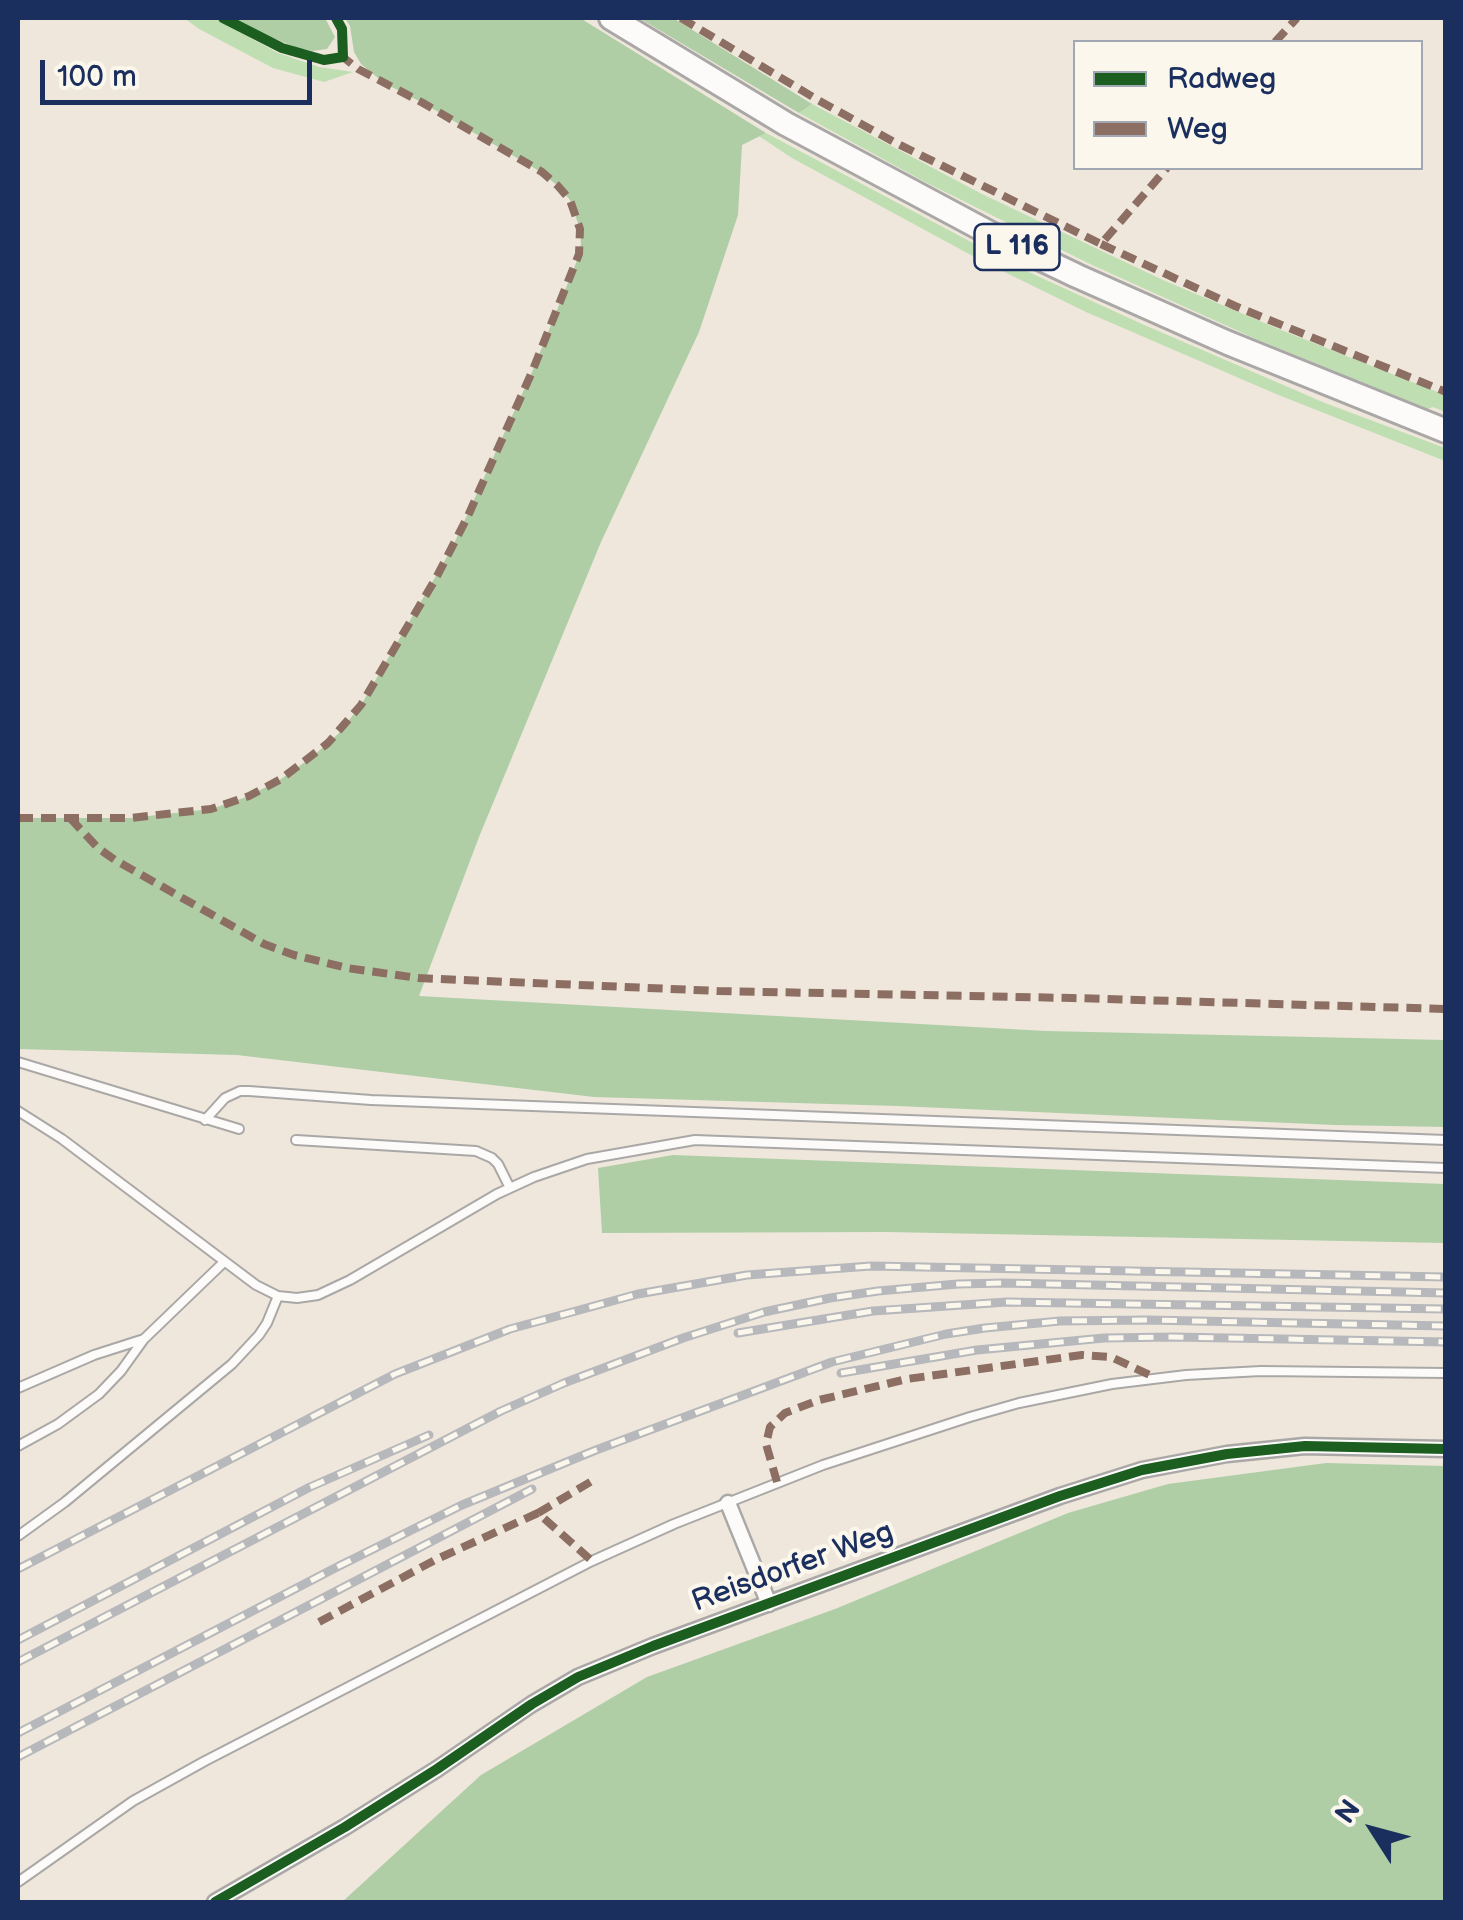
<!DOCTYPE html>
<html>
<head>
<meta charset="utf-8">
<style>
  body { margin:0 }
  #map { position:relative; width:1463px; height:1920px; overflow:hidden; background:#efe7db; font-family:"Balsamiq Sans",sans-serif }
  canvas { display:block }
  .frame { position:absolute; inset:0; border:20px solid #1b2f5e; pointer-events:none }
  .legend { position:absolute; left:1073px; top:40px; width:350px; height:130px; box-sizing:border-box; background:#fbf7ec; border:2px solid #a1a7b3; margin:0; padding:12px 18px; list-style:none; font-size:30px; color:#1b2f5e }
  .legend li { display:flex; align-items:center; gap:20px; height:50px }
  .legend b { width:50px; border:2px solid #a1a7b3 }
  .north { position:absolute; left:1323px; top:1780px; width:100px; height:100px; -webkit-text-stroke:8px #fbf7ec; paint-order:stroke; rotate:306deg; font-size:28px; font-weight:700; line-height:40px; text-align:center; color:#1b2f5e }
  .north::after { content:''; display:block; margin:auto; width:35px; height:45px; background:#1b2f5e; clip-path:polygon(50% 0,100% 100%,50% 72%,0 100%) }
  .scale { position:absolute; left:40px; top:60px; width:272px; height:45px; box-sizing:border-box; border:5px solid #1b2f5e; border-top:0; padding-left:12px; font-size:30px; line-height:35px; white-space:nowrap; color:#1b2f5e; -webkit-text-stroke:8px #fbf7ec; paint-order:stroke }
</style>
</head>
<body>
<div id="map">
<canvas width="1463" height="1920"></canvas>
<div class="frame"></div>
<ul class="legend">
<li><b style="height:12px;background:#1b5e20"></b>Radweg</li>
<li><b style="height:12px;background:#8d6e63"></b>Weg</li>
</ul>
<div class="north">N</div>
<div class="scale">100 m</div>
</div>
<script>
const c = document.querySelector('canvas').getContext('2d');
c.lineJoin = 'round';
function fill(path, color) { c.fillStyle = color; c.fill(path, 'evenodd'); }
const shape = rows => new Path2D(rows.map(r => 'M' + r).join(''));
function stroke(path, color, width, dash) { c.strokeStyle = color; c.lineWidth = width; c.lineCap = dash ? 'butt' : 'round'; c.setLineDash(dash || []); c.stroke(path); }
function drawText(font, color, halo, rows, align = 'center') {
  c.font = font + ' "Balsamiq Sans",sans-serif'; c.lineWidth = 8; c.setLineDash([]); c.textBaseline = 'middle'; c.strokeStyle = halo; c.fillStyle = color; for (const [text, x, y, turn = 0] of rows) {
    c.save(); c.translate(x, y); c.rotate((+turn || 0) * Math.PI / 180); c.textAlign = isNaN(turn) ? turn : align; if (halo) c.strokeText(text, 0, 0); c.fillText(text, 0, 0); c.restore();
  }
}
fill(shape([
  [184,18,214,18,278,53,319,67,353,72,324,82,273,68,199,29],
  [812,104,982,194,1163,280,1281,330,1445,395,1445,412,1433,407,1428,409,1256,339,1092,265,925,182,799,113],
  [766,133,1020,268,1142,324,1325,403,1445,448,1445,461,1276,394,1086,312,980,260,792,158,759,136]
]), '#bfdfb2');
fill(shape([
  [232,18,325,18,335,37,327,49,313,51,297,48,245,26],
  [345,18,580,18,766,133,742,145,738,215,699,332,601,542,479,837,419,996,1046,1031,1445,1040,1445,1127,1335,1125,897,1106,594,1097,237,1055,18,1049,18,818,130,818,211,809,249,796,281,779,312,757,338,734,361,705,452,548,532,372,576,263,581,244,580,229,570,200,558,186,541,172,423,103,384,83,361,64,354,52,350,26],
  [639,18,673,18,812,104,799,113],
  [673,1155,1445,1184,1445,1243,887,1232,602,1233,598,1168],
  [1326,1463,1445,1466,1445,1902,342,1902,481,1775,647,1677,835,1609,1068,1513,1168,1484]
]), '#afcea6');
const lane = shape([
  [18,1062,239,1129],
  [18,1111,62,1139,256,1285,278,1296,297,1298,318,1295,350,1280,497,1194,534,1177,587,1159,695,1140,1446,1168],
  [205,1120,225,1098,240,1091,249,1091,371,1100,1446,1140],
  [296,1140,476,1151,492,1158,498,1164,510,1188],
  [18,1388,94,1355,144,1339,224,1262],
  [18,1446,58,1424,99,1394,121,1371,144,1339],
  [18,1536,65,1502,232,1364,259,1335,267,1323,278,1296],
  [18,1882,133,1801,205,1761,592,1561,674,1524,823,1465,970,1417,1019,1403,1112,1384,1186,1375,1261,1371,1446,1373]
]);
const street = shape([
  [728,1503,769,1604],
  [215,1902,345,1827,437,1769,532,1704,578,1677,653,1646,1060,1496,1142,1470,1227,1454,1305,1446,1446,1449]
]);
const primary = shape([
  [611,18,786,124,1010,244,1077,276,1228,343,1446,431]
]);
stroke(lane, '#aaa8a7', 12);
stroke(street, '#aaa8a7', 19);
stroke(primary, '#aaa8a7', 28);
stroke(lane, '#fdfbfa', 8);
stroke(street, '#fdfbfa', 14);
stroke(primary, '#fdfbfa', 22);
const rail = shape([
  [738,1333,873,1311,1007,1302,1446,1309],
  [841,1373,977,1350,1104,1338,1173,1337,1446,1342],
  [18,1569,395,1374,510,1329,638,1294,747,1275,871,1266,1446,1277],
  [18,1640,310,1487,429,1435],
  [18,1662,501,1411,564,1383,683,1338,764,1312,830,1298,878,1291,958,1284,1004,1283,1446,1293],
  [18,1733,339,1566,462,1505,596,1450,832,1362,946,1334,985,1328,1060,1321,1147,1320,1446,1326],
  [18,1757,532,1489]
]);
stroke(rail, '#b7b8bc', 9);
stroke(rail, '#fbf7ec', 5, [15]);
stroke(shape([
  [681,18,818,100,894,142,1101,244,1167,168],
  [1275,42,1297,18],
  [1101,244,1235,306,1446,392],
  [18,818,130,818,211,809,249,796,281,779,328,743,361,705,436,578,467,518,532,372,579,254,580,229,570,200,558,186,542,172,423,103,358,69,343,57,343,51],
  [70,818,98,848,115,860,264,944,294,955,347,968,418,978,718,991,1072,998,1446,1009],
  [777,1482,766,1444,770,1427,785,1413,819,1400,907,1379,1082,1355,1111,1357,1156,1378],
  [538,1513,592,1481],
  [319,1622,437,1559,538,1513,592,1561]
]), '#8d6e63', 8, [15, 8]);
stroke(shape([
  [223,18,282,48,324,60,343,57,342,29,336,18],
  [215,1902,345,1827,437,1769,532,1704,578,1677,653,1646,1060,1496,1142,1470,1227,1454,1305,1446,1446,1449]
]), '#1b5e20', 10);
for (const [x, y, w] of [
  [1017,247,85]
]) { const box = new Path2D(); box.roundRect(x - w / 2, y - 23, w, 46, 8); c.fillStyle = '#fbf7ec'; c.fill(box); stroke(box, '#1b2f5e', 2.5); }
drawText('bold 28px', '#1b2f5e', null, [
  ["L 116",1017,247]
]);
drawText('30px', '#1b2f5e', '#fbf7ec', [
  ["Reisdorfer Weg",793,1568,-20]
]);
</script>
</body>
</html>
